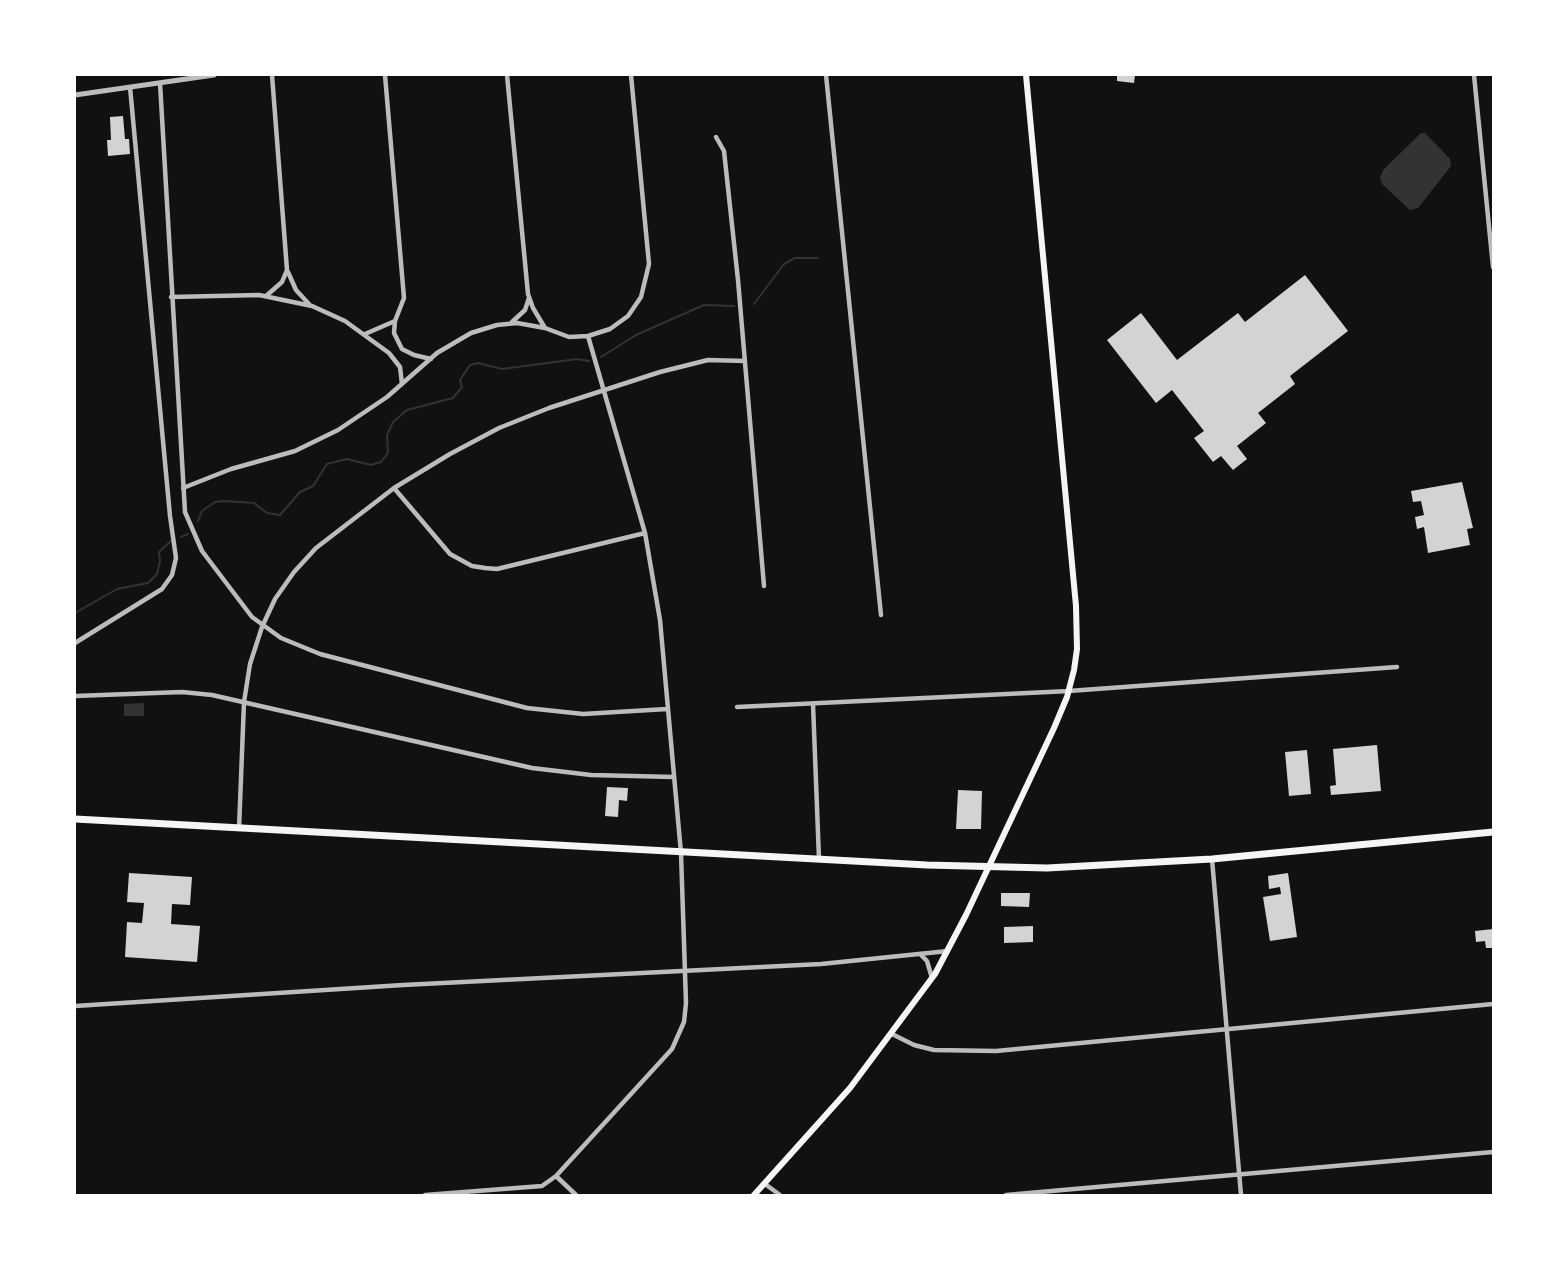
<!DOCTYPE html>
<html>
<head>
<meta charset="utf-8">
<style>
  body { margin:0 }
  #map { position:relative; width:1568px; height:1270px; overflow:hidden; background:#111; font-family:Mulish,sans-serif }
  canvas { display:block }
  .frame { position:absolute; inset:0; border:76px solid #fff; pointer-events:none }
</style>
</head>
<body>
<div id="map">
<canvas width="1568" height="1270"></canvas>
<div class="frame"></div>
</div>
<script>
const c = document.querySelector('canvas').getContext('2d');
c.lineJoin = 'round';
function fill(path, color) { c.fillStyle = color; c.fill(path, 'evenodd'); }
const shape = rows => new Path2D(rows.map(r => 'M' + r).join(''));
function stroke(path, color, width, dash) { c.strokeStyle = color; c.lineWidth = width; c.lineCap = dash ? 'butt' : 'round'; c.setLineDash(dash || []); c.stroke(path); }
fill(shape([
  [1421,133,1425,133,1450,159,1451,166,1418,208,1410,210,1382,184,1380,178,1383,170],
  [144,703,144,716,124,716,124,704]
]), '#333');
stroke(shape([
  [754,304,784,264,795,258,818,258],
  [601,357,636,335,704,305,734,306],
  [198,521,202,511,215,502,224,501,254,503,267,513,280,515,300,492,313,486,327,464,347,459,371,465,381,462,388,453,387,435,393,422,407,410,453,398,462,387,460,380,470,365,478,363,502,369,577,359,589,361],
  [181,537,188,534],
  [75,613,117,589,148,583,157,574,160,561,159,552,172,540]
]), '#333', 2);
fill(shape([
  [1117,75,1135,75,1134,83,1117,81],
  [123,116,125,139,129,139,130,154,108,156,107,140,111,140,110,117],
  [1305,275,1348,331,1290,376,1295,384,1258,413,1266,423,1237,446,1247,459,1233,470,1221,456,1213,462,1194,438,1204,431,1172,390,1156,403,1107,340,1141,313,1177,360,1238,313,1245,322],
  [1462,482,1473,528,1467,529,1470,545,1428,553,1424,527,1417,529,1415,517,1424,515,1421,501,1413,502,1411,491],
  [1377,745,1381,791,1331,795,1330,786,1336,785,1333,749],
  [1307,750,1311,794,1289,796,1285,752],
  [607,787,628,788,627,801,619,800,618,817,605,816],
  [958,790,982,791,981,829,956,829],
  [129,873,192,877,190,905,172,904,171,924,200,926,197,962,125,957,127,922,142,923,144,903,127,902],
  [1288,873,1297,937,1270,941,1263,897,1281,894,1280,887,1269,889,1268,876],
  [1001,893,1030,893,1029,907,1001,906],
  [1033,926,1033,942,1004,943,1004,927],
  [1493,929,1493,948,1486,948,1485,941,1476,942,1475,931]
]), '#d3d3d3');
stroke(shape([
  [507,75,528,294,533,308,545,328],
  [826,75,881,615],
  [1474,75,1493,267],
  [160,83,185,512,202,551,252,617,281,638,320,654,527,708,583,714,667,709],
  [716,137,724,151,738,280,764,586],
  [288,272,296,290,309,304],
  [266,296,282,282,287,270,272,75],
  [171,297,259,295,312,306,345,321,389,353,400,367,402,384],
  [395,321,394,333,402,349,414,355,431,359],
  [512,322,525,310,529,298],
  [365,334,395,321,404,298,385,75],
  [183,488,231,469,295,451,338,430,387,397,437,353,471,333,497,325,517,323,545,328,569,337,588,336,610,329,628,316,641,297,649,264,631,75],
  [394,488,450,554,472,566,485,568,497,569,645,533],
  [75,643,162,589,172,575,176,558,170,516,130,87],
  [75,696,182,692,212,695,532,768,591,775,674,777],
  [813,704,819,859],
  [737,707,1069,691,1397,667],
  [239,829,244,702,250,664,262,627,275,599,294,572,316,548,394,488,450,454,499,428,549,408,660,372,708,360,745,361],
  [1212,859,1241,1195],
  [920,954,927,961,932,978],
  [75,1006,403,985,821,964,948,951],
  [892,1034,914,1045,934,1050,996,1051,1493,1004],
  [556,1176,576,1195],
  [765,1184,780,1195],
  [425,1195,542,1186,556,1176,672,1049,684,1022,686,1003,681,853,660,620,645,533,588,336],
  [1006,1195,1493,1152]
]), '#bcbcbc', 4.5);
stroke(shape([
  [75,95,214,75]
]), '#bcbcbc', 5);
stroke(shape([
  [754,1195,850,1088,935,974,966,915,1054,728,1067,697,1074,670,1077,649,1076,606,1026,75]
]), '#f5f5f5', 6);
stroke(shape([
  [75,819,927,865,1047,868,1212,859,1493,832]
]), '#f5f5f5', 7);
</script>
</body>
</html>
